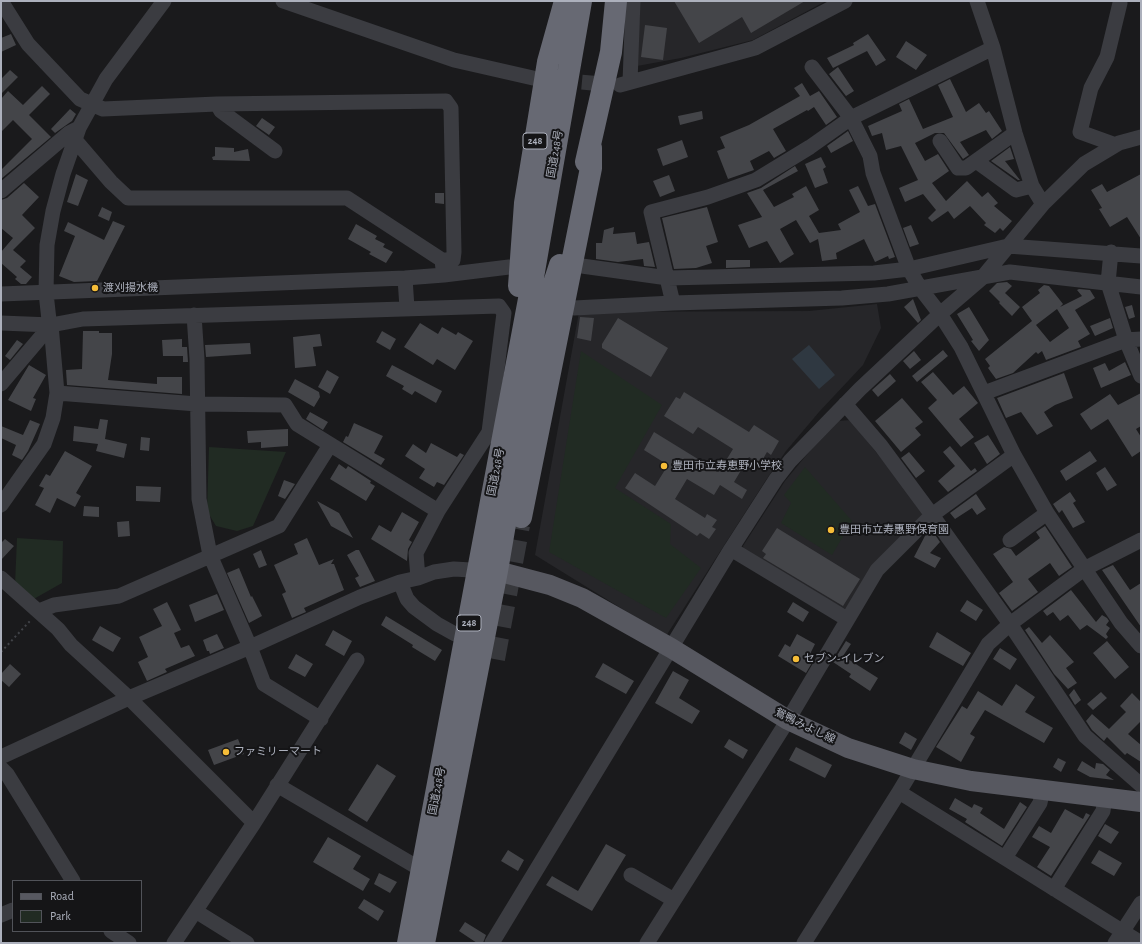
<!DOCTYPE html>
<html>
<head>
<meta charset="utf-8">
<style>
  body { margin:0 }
  #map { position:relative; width:1142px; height:944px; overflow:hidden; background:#1a1a1c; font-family:"Alegreya Sans",sans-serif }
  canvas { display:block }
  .frame { position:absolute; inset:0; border:2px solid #acb0bc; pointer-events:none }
  .legend { position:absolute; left:12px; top:880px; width:130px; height:52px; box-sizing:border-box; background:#151517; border:1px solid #515359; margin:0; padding:5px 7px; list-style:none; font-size:12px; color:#acb0bc }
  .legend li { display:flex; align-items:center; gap:8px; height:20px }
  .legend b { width:20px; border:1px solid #515359 }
</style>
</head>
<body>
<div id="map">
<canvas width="1142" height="944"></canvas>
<div class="frame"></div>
<ul class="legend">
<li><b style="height:5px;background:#575860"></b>Road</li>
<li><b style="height:11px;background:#212b23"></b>Park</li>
</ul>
</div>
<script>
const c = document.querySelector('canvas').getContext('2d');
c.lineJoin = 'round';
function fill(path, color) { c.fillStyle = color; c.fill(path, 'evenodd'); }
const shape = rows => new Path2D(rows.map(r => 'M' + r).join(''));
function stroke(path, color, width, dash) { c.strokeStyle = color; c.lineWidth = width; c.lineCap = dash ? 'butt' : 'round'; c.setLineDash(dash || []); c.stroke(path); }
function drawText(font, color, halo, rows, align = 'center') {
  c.font = font + ' "Alegreya Sans","Noto Sans JP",sans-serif'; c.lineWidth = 4; c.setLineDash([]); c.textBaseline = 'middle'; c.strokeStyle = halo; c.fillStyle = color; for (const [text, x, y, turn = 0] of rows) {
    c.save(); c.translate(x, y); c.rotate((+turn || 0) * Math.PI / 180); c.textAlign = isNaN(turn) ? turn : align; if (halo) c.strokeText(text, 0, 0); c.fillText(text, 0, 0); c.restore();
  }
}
fill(shape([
  [640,1,826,1,753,40,681,58,637,66],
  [877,304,881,328,863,365,819,412,786,451,766,480,666,636,535,555,579,312,809,311],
  [850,420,923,510,924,515,849,611,744,554,743,546,785,481,809,452,839,421]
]), '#262629');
fill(shape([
  [581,351,662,405,615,488,671,524,670,544,701,568,666,618,549,552],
  [209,447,286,452,253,526,237,531,216,526,207,511],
  [805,467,852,521,832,555,781,523,791,503,784,495],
  [17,538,63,541,62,583,32,600,15,585]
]), '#212b23');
fill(shape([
  [809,345,835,375,819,389,792,359]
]), '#2f3841');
fill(shape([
  [674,1,805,1,751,33,742,17,699,43],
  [645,25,667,28,663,60,641,57],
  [11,34,16,45,1,52,1,38],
  [868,34,886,60,876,66,867,51,833,68,827,58,854,45,853,43],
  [906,41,927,55,916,70,896,57],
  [838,67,854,91,846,96,829,74],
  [10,70,18,77,1,94,1,79],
  [950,79,966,112,979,103,986,113,989,111,1002,131,992,139,986,130,960,142,969,155,963,159,944,133,935,133,915,143,925,161,938,154,949,171,932,183,946,201,967,181,982,197,988,192,998,203,994,206,1012,221,1003,231,1000,228,995,233,984,225,986,223,970,206,954,219,948,211,932,222,928,218,936,210,923,194,905,202,899,188,918,180,901,146,886,150,882,133,872,136,868,126,902,111,899,104,909,99,923,129,953,117,938,85],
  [802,83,810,96,819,91,837,117,826,125,814,107,808,111,807,110,773,129,786,151,774,158,769,151,750,161,754,170,728,179,717,151,725,148,720,137,749,125,800,96,794,88],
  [42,86,50,94,29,115,51,137,1,179,1,170,32,139,13,120,1,132,1,99,8,91,23,105],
  [70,109,76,114,72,121,55,133,51,129],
  [702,111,703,119,680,125,678,116],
  [262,118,275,127,269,135,256,126],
  [848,131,853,141,831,153,827,146],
  [682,140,688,157,663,166,657,149],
  [215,147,234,148,234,152,248,149,250,161,213,160,212,157,215,156],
  [1010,147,1014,159,1005,161,1020,180,1018,180,991,161],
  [821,157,826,167,823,169,828,183,815,188,805,164],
  [795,166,798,171,763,190,774,207,794,197,792,194,806,186,819,210,809,216,819,233,841,230,838,224,860,212,849,190,858,186,868,206,875,204,895,257,889,259,888,256,875,262,864,239,836,253,837,259,822,261,818,239,810,243,796,220,780,229,794,254,780,263,767,241,749,248,738,225,762,217,747,193,761,188],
  [76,174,88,180,78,206,67,202],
  [1141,174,1141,239,1127,217,1110,227,1099,209,1102,208,1091,190,1102,184,1107,192],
  [669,175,675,191,660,197,653,181],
  [24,183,39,197,22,215,35,228,13,250,26,261,20,267,32,277,26,284,21,284,15,279,17,277,1,263,1,252,13,238,1,228,1,200,7,198],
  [435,193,444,193,444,204,435,203],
  [102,207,112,212,109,221,98,216],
  [707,207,718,242,706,246,712,263,696,268,674,269,662,218],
  [113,221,125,226,97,281,74,282,59,276,75,236,64,231,68,222,104,240],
  [356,224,377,236,375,239,385,244,383,247,393,252,386,263,369,254,371,252,348,239],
  [911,225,919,244,910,247,903,228],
  [614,227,613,234,635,232,637,244,649,242,655,267,644,266,643,259,618,262,596,259,596,243,602,243,604,230],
  [726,260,750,260,750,267,726,268],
  [1007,282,1012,286,1005,293,1020,307,1012,316,999,303,1000,302,989,291,997,283],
  [1044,285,1049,286,1063,304,1060,307,1082,296,1077,290,1079,289,1090,290,1095,298,1075,310,1090,334,1078,341,1081,347,1046,360,1042,351,1038,354,1036,352,1013,373,996,379,988,368,990,366,985,359,1032,321,1022,307,1040,293,1038,290],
  [1057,309,1069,328,1050,342,1036,325],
  [913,299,921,320,918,323,904,307],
  [1132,305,1135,317,1129,319,1125,307],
  [969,307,989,340,979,351,971,341,973,340,957,314],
  [580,317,594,318,591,341,577,338],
  [618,318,668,348,651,377,602,348,602,344],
  [1110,318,1113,328,1095,336,1090,326],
  [420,323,438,334,442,327,456,335,458,332,473,341,455,370,437,359,433,365,404,347],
  [83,331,99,331,99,333,112,333,112,354,108,380,157,384,157,377,182,377,182,394,67,385,66,370,82,369],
  [382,331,396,339,390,350,376,342],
  [320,334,322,346,313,347,316,366,295,368,293,337],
  [182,339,182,347,187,347,188,362,183,362,183,356,163,356,162,340],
  [17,340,23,344,10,360,5,356],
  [250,343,251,354,206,357,205,345],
  [943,350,948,356,917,382,912,376],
  [914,351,921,360,910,369,903,361],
  [1125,362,1131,375,1101,388,1093,368,1105,363,1109,371],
  [29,365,46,375,33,398,36,399,31,411,8,400],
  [392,365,442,391,436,403,415,391,412,395,402,389,404,386,386,376],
  [327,370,339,377,330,394,318,387],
  [933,372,953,395,964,386,978,403,959,419,974,437,961,447,928,408,937,400,921,382],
  [1064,373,1073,398,1055,405,1044,412,1053,426,1037,435,1021,412,1006,418,997,398],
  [890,374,896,381,878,397,872,390],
  [295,379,319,392,320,397,314,407,288,392],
  [684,392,749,432,754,425,779,441,771,455,767,452,760,464,749,457,734,482,747,490,742,499,720,485,714,495,687,479,675,499,705,518,707,514,717,520,712,527,716,529,709,539,700,533,697,536,625,488,635,473,655,486,668,465,644,450,654,432,719,472,733,449,698,427,693,434,664,416,676,397,680,399],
  [1141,393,1141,426,1136,429,1141,437,1141,451,1132,457,1108,419,1091,430,1080,414,1110,394,1118,405],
  [902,398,923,422,915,428,921,435,901,452,875,421],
  [310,412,328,422,323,430,306,419],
  [100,419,108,420,105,439,127,444,124,458,96,451,98,444,73,441,74,426,98,429],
  [30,420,40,424,28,451,22,460,12,455,16,445,1,438,1,426,23,435],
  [354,423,383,436,374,453,385,459,381,465,343,442,346,436,348,437],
  [288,429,288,446,261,448,261,442,248,443,247,431],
  [988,435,1000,454,987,464,974,443],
  [141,437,150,438,149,451,140,450],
  [431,443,457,457,460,453,464,455,444,485,437,482,434,487,419,478,425,469,405,456,413,444,426,453],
  [950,446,971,471,975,468,977,471,948,492,938,481,955,466,943,452],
  [65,451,92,466,76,493,81,496,75,507,57,498,50,513,35,505,44,488,39,486,46,474,50,476],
  [1090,451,1097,461,1066,481,1060,471],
  [909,452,925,471,916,478,901,458],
  [339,464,346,469,348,466,371,481,370,483,375,486,366,501,330,479],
  [1105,467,1117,485,1107,491,1096,473],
  [284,480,295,484,285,499,278,496],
  [136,486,161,487,160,502,136,501],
  [1070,492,1076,501,1073,503,1085,522,1073,528,1062,510,1059,513,1053,504],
  [976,494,986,509,977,515,972,508,955,519,950,513],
  [317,501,339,513,353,538,331,526],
  [84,506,99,507,99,517,83,516],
  [402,512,419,522,409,540,412,542,408,549,407,561,371,539,379,525,391,532],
  [129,521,130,536,118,537,117,522],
  [1045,526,1072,567,1059,576,1050,563,1028,579,1038,592,1012,611,999,593,1013,582,993,554,1004,547,1011,549,1016,556,1040,538,1036,532],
  [777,528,860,579,843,606,763,558,766,554,762,551],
  [931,529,940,542,930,553,941,558,935,568,914,557,926,534],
  [307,538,319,565,334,559,331,564,334,564,344,590,304,608,306,612,292,618,282,594,286,592,274,565,298,554,294,544],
  [5,539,14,546,1,560,1,543],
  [261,550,267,565,259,568,253,554],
  [356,550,359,550,375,581,360,587,355,578,359,576,347,555],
  [1113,565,1130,590,1141,583,1141,627,1102,570],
  [239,568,251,597,252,596,262,616,249,623,227,573],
  [1071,590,1096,622,1102,615,1107,618,1109,621,1106,625,1110,628,1106,634,1108,637,1106,639,1087,625,1080,630,1068,615,1060,621,1053,612,1047,616,1043,611],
  [217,594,224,610,195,622,189,605],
  [967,600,983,610,976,621,960,611],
  [167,602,181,630,174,633,181,648,189,645,195,656,165,669,167,672,147,681,138,662,148,657,139,637,162,626,153,609],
  [793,602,809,612,803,622,787,612],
  [386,616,442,650,435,661,412,647,413,645,381,625],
  [100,626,121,638,113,652,92,640],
  [1029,627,1042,643,1050,635,1074,662,1066,668,1077,683,1068,689,1054,674,1025,630],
  [333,630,352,641,344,656,325,645],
  [937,632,971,653,963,666,929,647],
  [217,634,224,648,210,654,209,651,207,651,203,640],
  [797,634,815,644,808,658,813,661,806,673,778,656,785,644,790,647],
  [846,641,851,644,843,656,878,678,870,691,849,677,851,674,833,662],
  [1107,641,1129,667,1115,679,1093,653],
  [1000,648,1017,659,1010,670,993,659],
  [296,654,313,664,305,677,288,668],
  [603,663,634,681,626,694,595,677],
  [10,664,21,674,9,687,1,680,1,674],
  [673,671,689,680,679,698,700,711,692,724,655,703],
  [1016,684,1035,697,1025,712,1053,728,1044,743,985,710,970,734,975,737,961,762,936,747,962,706,967,709,978,691,1002,706],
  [1074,689,1081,700,1075,705,1069,695],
  [1101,692,1107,698,1093,710,1087,704],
  [1132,693,1141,702,1141,721,1128,734,1141,745,1141,762,1127,753,1125,755,1107,737,1104,741,1092,730,1086,721,1092,714,1109,729,1126,712,1120,706],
  [905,732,917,739,911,750,899,743],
  [238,739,244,754,214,765,208,750],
  [729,739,748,750,743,759,724,747],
  [796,747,832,765,825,778,789,760],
  [1058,758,1066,762,1061,772,1053,767],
  [1082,761,1095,769,1096,763,1103,764,1110,770,1106,775,1114,780,1090,777,1077,770],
  [377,764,396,776,367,822,348,810],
  [955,798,972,808,974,804,983,808,980,813,1004,829,1020,802,1027,807,1002,846,965,822,967,819,949,809],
  [1065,809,1083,819,1086,813,1090,815,1051,876,1037,867,1050,847,1032,837,1039,826,1051,833],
  [1105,824,1119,832,1111,844,1098,836],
  [328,837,361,856,353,869,370,879,363,891,313,862],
  [606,844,626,855,592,911,546,885,552,876,578,891],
  [508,850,524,860,518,871,501,861],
  [1099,850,1122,863,1114,876,1091,863],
  [379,873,397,882,390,893,374,884],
  [364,899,384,911,378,921,358,908],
  [465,922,486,935,483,943,477,943,459,931]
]), '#444549');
stroke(shape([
  [559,80,613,85]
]), '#37383c', 15, [15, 8]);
stroke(shape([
  [494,659,519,525]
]), '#37383c', 22, [22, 11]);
stroke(shape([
  [1,652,30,621]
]), '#414348', 2, [2, 3]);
stroke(shape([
  [1,1,28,44,80,99,103,109,217,104,446,101,451,108,454,252,453,260,442,260],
  [283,1,454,60,533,78],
  [977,1,993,48,1015,133,1032,186,1043,204],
  [812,67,851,118,870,156,873,173,909,269,920,288,940,314,961,347,1014,455,1047,513,1121,623,1141,646],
  [630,82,633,1],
  [620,85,755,48,845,1],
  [217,104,221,111,275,151],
  [75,140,111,182,128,198,347,198,442,260,443,269],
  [940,141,958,168,966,168,1015,133],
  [1116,145,1080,132,1091,88,1107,57,1120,3],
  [976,161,1016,190,1032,186],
  [1,191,69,133,79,128],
  [1111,252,1108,283,1126,340,1141,376],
  [582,266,668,278,874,273,909,269,1008,246,1141,256],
  [405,278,407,308],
  [1,294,405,278,444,275,509,267],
  [673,303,651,212,708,197,756,180,810,147,851,118,993,48],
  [574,308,673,303,842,298,888,294,1010,272,1141,287],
  [194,315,197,359,199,499,210,555,250,647,264,684,321,719],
  [1,323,51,325,83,319,499,306,504,313,489,432,438,511],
  [1,384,51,325],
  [57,393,197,404,285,405,297,424,438,511,416,553,418,578],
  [984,393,1126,340,1141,339],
  [845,404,881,446,932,515,1010,624,1085,736,1141,785],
  [1,505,44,444,53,418,57,393,51,325,49,320,46,293,47,245,53,211,63,174,79,128,106,79,164,1],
  [1010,540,1047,513],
  [731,549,847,619],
  [1,578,58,629,71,645,129,698,254,823],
  [400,582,407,599,414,607,437,624,455,634,467,634],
  [39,611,54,605,119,596,279,526,330,445],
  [1,757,129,698,250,647,360,597,400,582,418,578,434,572,454,569,488,571],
  [1,768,7,774,73,881],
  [277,785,422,870],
  [899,792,1141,943],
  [1005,858,1040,803,1043,789],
  [631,875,674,900],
  [1054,889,1103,811,1105,797],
  [197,912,247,943],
  [1,915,13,910],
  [111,931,129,943],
  [174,943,254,823,357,660],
  [492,943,731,549,776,479,790,461,860,389,940,314,982,278,1043,204,1084,164,1119,143,1141,137],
  [647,943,788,720,877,570,932,515,1014,455],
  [804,943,899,792,988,644,1010,624,1084,569,1141,540],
  [1115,943,1141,903]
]), '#3b3c41', 15);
stroke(shape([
  [497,571,550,585,582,598,671,648,788,720,848,748,913,769,971,781,1141,802]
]), '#575860', 20);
stroke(shape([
  [586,162,611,52,616,1],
  [519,286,525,203,548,62,565,1],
  [537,335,560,265],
  [521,517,591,168,591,148],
  [408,943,532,283,581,1],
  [424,943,497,571,537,337]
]), '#676973', 22);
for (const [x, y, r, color] of [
  [95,288,4,"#f6bd38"],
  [664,466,4,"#f6bd38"],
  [831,530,4,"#f6bd38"],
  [796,659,4,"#f6bd38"],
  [226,752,4,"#f6bd38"]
]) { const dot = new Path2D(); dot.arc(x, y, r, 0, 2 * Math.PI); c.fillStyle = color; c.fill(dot); stroke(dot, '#151517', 1.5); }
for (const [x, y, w] of [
  [535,141,24],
  [469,623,24]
]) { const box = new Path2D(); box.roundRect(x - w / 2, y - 8, w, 16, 3); c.fillStyle = '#151517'; c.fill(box); stroke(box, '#acb0bc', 1); }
drawText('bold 10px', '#acb0bc', null, [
  ["248",535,141],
  ["248",469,623]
]);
drawText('11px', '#acb0bc', '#151517', [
  ["国道248号",555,154,-80],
  ["国道248号",496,472,-79],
  ["鴛鴨みよし線",805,726,26],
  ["国道248号",437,791,-79]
]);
drawText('11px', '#acb0bc', '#151517', [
  ["渡刈揚水機",103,288],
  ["豊田市立寿恵野小学校",672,466],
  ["豊田市立寿惠野保育園",839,530],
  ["セブン-イレブン",804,659],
  ["ファミリーマート",234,752]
], 'left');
</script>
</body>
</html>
